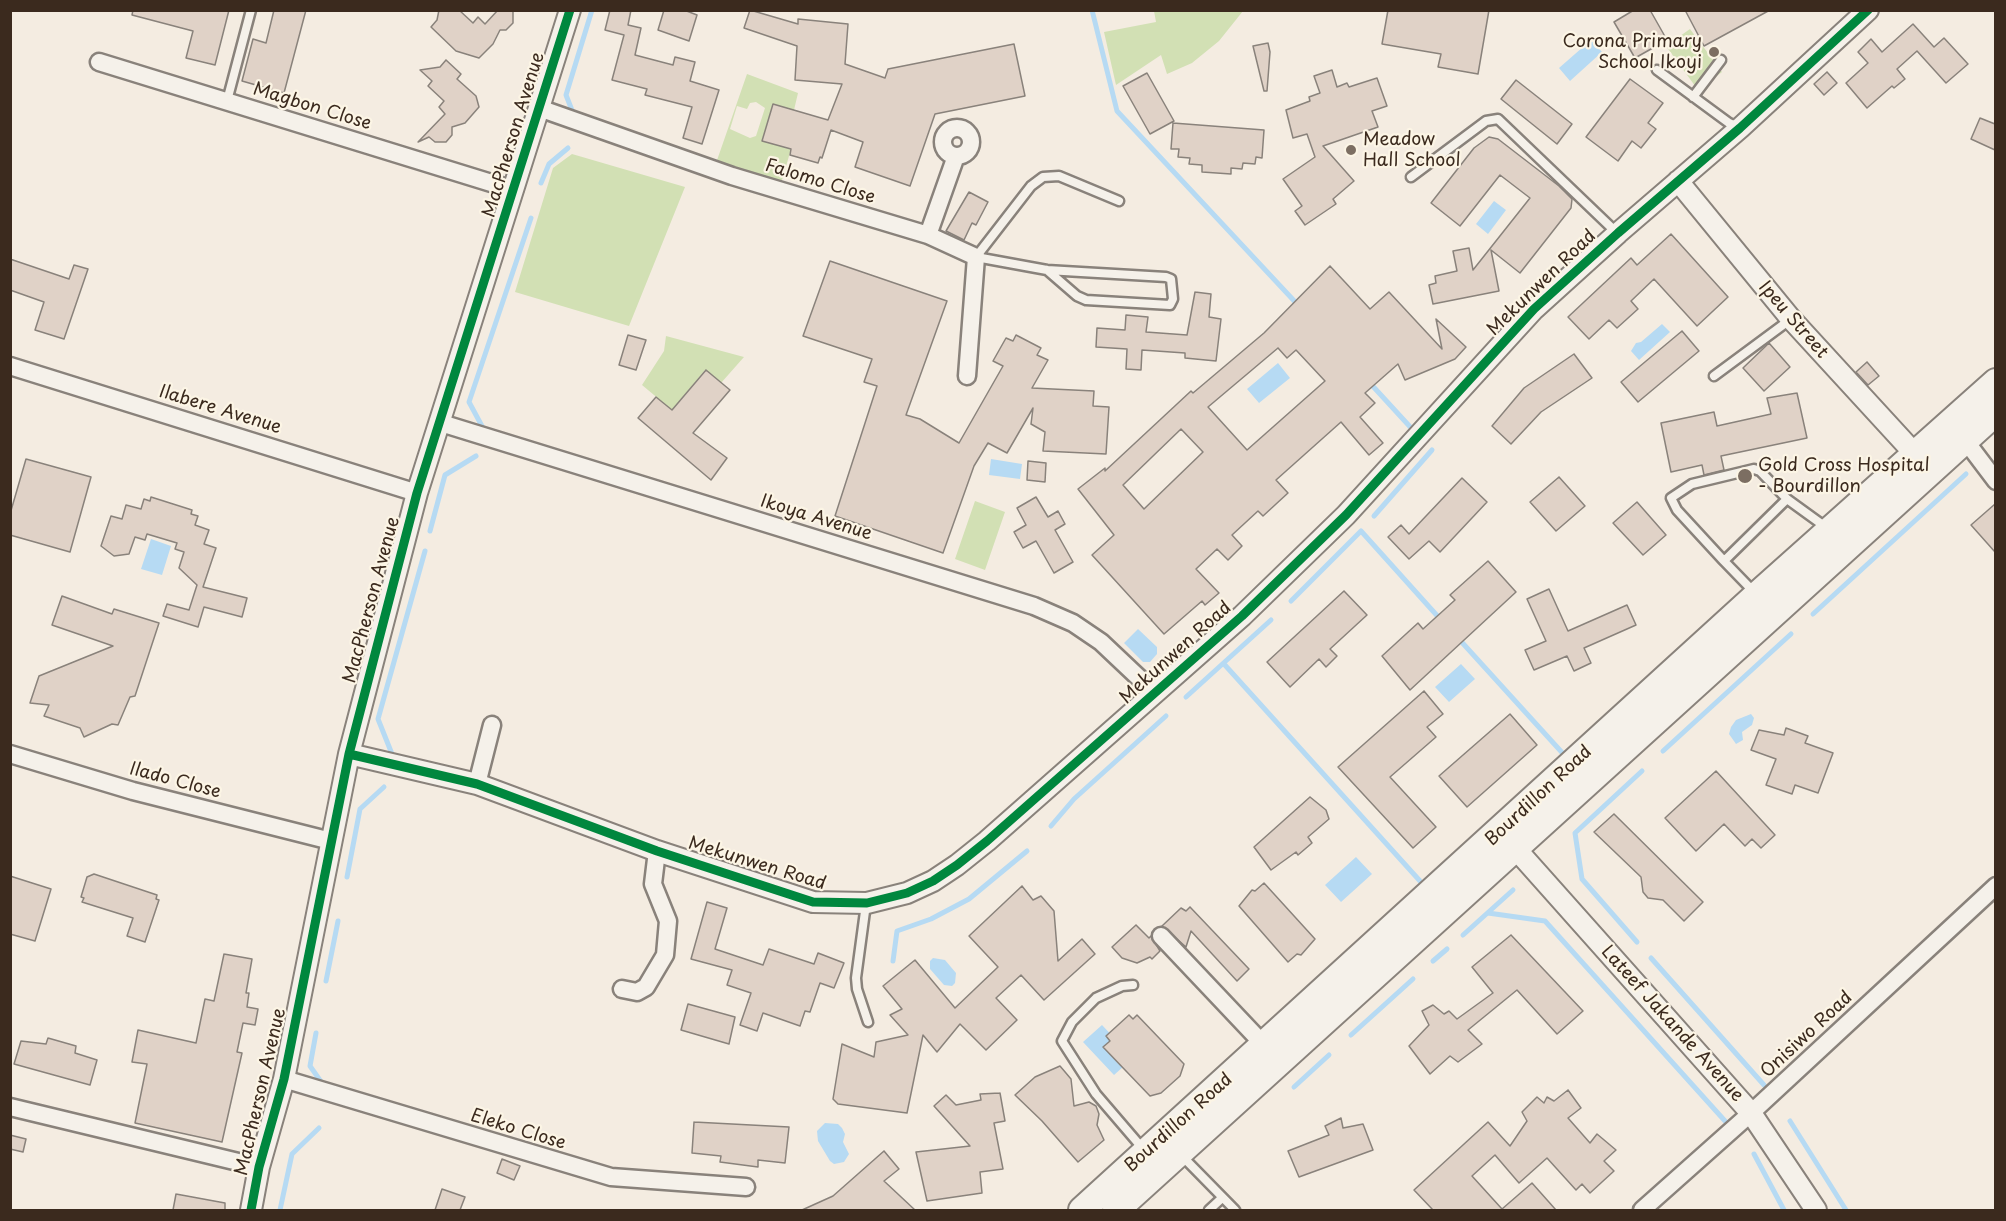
<!DOCTYPE html>
<html>
<head>
<meta charset="utf-8">
<style>
  body { margin:0 }
  #map { position:relative; width:2006px; height:1221px; overflow:hidden; background:#f4ece1; font-family:"Playpen Sans",sans-serif }
  canvas { display:block }
  .frame { position:absolute; inset:0; border:12px solid #3b2a1e; pointer-events:none }
</style>
</head>
<body>
<div id="map">
<canvas width="2006" height="1221"></canvas>
<div class="frame"></div>
</div>
<script>
const c = document.querySelector('canvas').getContext('2d');
c.lineJoin = 'round';
function fill(path, color) { c.fillStyle = color; c.fill(path, 'evenodd'); }
const shape = rows => new Path2D(rows.map(r => 'M' + r).join(''));
function stroke(path, color, width, dash) { c.strokeStyle = color; c.lineWidth = width; c.lineCap = dash ? 'butt' : 'round'; c.setLineDash(dash || []); c.stroke(path); }
function drawText(font, color, halo, rows, align = 'center') {
  c.font = font + ' "Playpen Sans",sans-serif'; c.lineWidth = 4.5; c.setLineDash([]); c.textBaseline = 'middle'; c.strokeStyle = halo; c.fillStyle = color; for (const [text, x, y, turn = 0] of rows) {
    c.save(); c.translate(x, y); c.rotate((+turn || 0) * Math.PI / 180); c.textAlign = isNaN(turn) ? turn : align; if (halo) c.strokeText(text, 0, 0); c.fillText(text, 0, 0); c.restore();
  }
}
fill(shape([
  [1154,11,1154,10,1243,11,1219,41,1192,63,1167,74,1161,55,1116,85,1104,32,1156,22],
  [1690,29,1722,72,1698,90,1666,46],
  [747,74,798,93,794,110,773,105,762,140,791,149,780,187,715,166],
  [756,102,765,108,756,136,750,138,730,129,737,106,747,109,750,103],
  [572,154,685,187,629,326,515,292,553,168],
  [666,336,744,357,721,383,705,370,672,410,642,385,664,351],
  [975,501,1005,512,985,570,955,559]
]), '#d2e0b4');
fill(shape([
  [1591,40,1602,52,1570,81,1559,68],
  [1494,201,1506,210,1488,234,1476,224],
  [1662,324,1670,332,1639,360,1631,351,1636,343,1641,342],
  [1278,363,1290,378,1259,403,1247,389],
  [991,459,1022,464,1020,479,989,475],
  [151,539,171,546,162,575,141,569],
  [1138,629,1157,647,1157,654,1150,662,1143,662,1124,643],
  [1461,664,1475,679,1449,702,1435,687],
  [1751,714,1754,718,1752,725,1742,732,1743,740,1736,744,1729,734,1731,727,1736,720],
  [1356,857,1372,874,1341,902,1325,885],
  [933,958,945,960,956,973,955,983,952,986,944,985,930,969,930,961],
  [1102,1025,1133,1058,1114,1075,1083,1042],
  [825,1123,838,1124,842,1128,845,1134,843,1142,849,1154,844,1162,834,1164,830,1161,818,1141,817,1131]
]), '#b6daf3');
stroke(shape([
  [1092,10,1117,111,1298,305],
  [575,118,566,95,592,10],
  [541,183,549,164,568,148],
  [1369,382,1413,430],
  [483,428,469,402,531,218],
  [1374,516,1432,450],
  [430,531,445,475,476,456],
  [1291,601,1361,531,1441,620],
  [1813,614,1966,474],
  [1458,638,1567,758],
  [1224,664,1420,881],
  [1186,697,1271,620],
  [1663,751,1791,634],
  [392,754,378,719,425,551],
  [1051,826,1074,799,1166,716],
  [347,877,360,809,384,787],
  [1488,913,1545,921,1725,1121],
  [1463,935,1513,890],
  [1637,942,1582,879,1575,833,1642,771],
  [1651,958,1764,1085],
  [893,961,897,931,931,919,969,899,1027,851],
  [1433,961,1447,949],
  [326,981,338,921],
  [316,1033,310,1066,324,1086],
  [1351,1035,1413,979],
  [1294,1087,1329,1055],
  [1790,1121,1846,1210],
  [1754,1154,1784,1210],
  [280,1210,292,1154,319,1128]
]), '#b6daf3', 5);
const building = shape([
  [133,10,229,10,215,65,186,58,193,31,132,15,133,10],
  [274,10,306,10,284,93,242,81,253,39,266,43,274,10],
  [439,10,459,10,473,23,478,17,485,24,498,10,513,10,513,23,506,30,500,30,493,44,479,58,456,51,431,27,437,20,439,10],
  [610,10,631,10,628,25,641,28,635,55,673,65,675,57,695,62,690,81,719,90,702,144,683,138,692,107,645,95,647,89,612,80,624,35,605,30,610,10],
  [664,10,684,10,697,15,689,41,658,30,664,10],
  [750,10,798,24,798,19,848,24,845,64,885,78,888,69,1014,44,1025,96,935,114,910,186,855,167,863,142,831,130,822,158,820,157,818,163,790,155,791,149,762,141,773,104,828,120,842,84,795,80,797,46,744,28,750,10],
  [1388,10,1489,10,1478,74,1438,67,1441,54,1382,44,1388,10],
  [1634,10,1650,10,1667,40,1635,58,1614,22,1634,10],
  [1685,10,1770,10,1704,46,1685,10],
  [1913,24,1934,47,1944,38,1968,64,1946,83,1917,51,1897,69,1905,79,1894,88,1892,86,1867,108,1846,83,1868,63,1858,52,1871,39,1882,52,1913,24],
  [1268,43,1270,52,1267,91,1264,91,1253,46,1268,43],
  [446,60,461,74,457,79,476,96,479,107,465,123,452,127,452,135,446,142,435,142,429,137,418,142,445,114,439,107,444,101,428,86,432,81,420,70,440,67,446,60],
  [1332,70,1337,87,1347,83,1349,87,1377,78,1387,106,1372,111,1378,127,1323,146,1354,181,1333,199,1336,204,1305,225,1295,211,1302,206,1283,179,1315,157,1307,134,1293,138,1286,110,1310,101,1309,97,1320,93,1314,76,1332,70],
  [1827,72,1837,83,1824,95,1814,84,1827,72],
  [1147,73,1174,121,1150,134,1123,86,1147,73],
  [1630,79,1663,103,1648,123,1656,129,1641,148,1632,141,1618,161,1586,137,1630,79],
  [1516,80,1572,124,1557,144,1501,99,1516,80],
  [1980,118,1995,124,1995,150,1971,139,1980,118],
  [1173,123,1264,130,1262,158,1256,157,1255,164,1243,163,1242,169,1231,168,1231,174,1202,172,1202,165,1189,164,1190,158,1178,157,1179,149,1171,149,1173,123],
  [1489,137,1498,139,1559,186,1572,199,1571,208,1520,273,1491,250,1499,291,1433,304,1429,285,1436,283,1435,276,1457,271,1453,251,1469,248,1473,270,1530,198,1500,175,1460,226,1431,203,1474,148,1489,137],
  [969,192,988,202,976,225,972,223,964,240,946,231,969,192],
  [1671,234,1728,297,1697,326,1654,279,1631,301,1638,309,1617,328,1609,320,1589,339,1568,317,1631,258,1637,265,1671,234],
  [10,259,69,279,74,265,88,269,64,339,35,330,44,302,10,290,10,259],
  [830,261,947,301,906,415,920,419,959,443,1003,366,993,361,1006,338,1013,341,1016,335,1041,348,1037,355,1048,360,1032,388,1094,391,1093,406,1109,407,1106,454,1043,451,1045,432,1031,424,1033,408,1007,453,988,443,974,466,943,553,835,516,877,386,864,382,872,359,803,336,830,261],
  [1330,266,1370,309,1389,292,1442,349,1436,319,1466,347,1455,359,1405,380,1398,364,1365,393,1375,403,1360,417,1383,443,1369,455,1341,422,1276,480,1288,493,1263,516,1258,511,1232,535,1242,546,1228,560,1217,549,1196,569,1219,593,1205,605,1202,601,1164,634,1092,555,1114,535,1078,489,1105,468,1105,471,1191,391,1193,393,1264,333,1330,266],
  [1278,348,1287,358,1296,350,1325,381,1247,450,1208,407,1278,348],
  [1181,429,1203,452,1144,509,1123,485,1181,429],
  [1195,292,1211,294,1209,317,1221,319,1216,361,1185,358,1185,353,1142,350,1141,370,1126,369,1127,349,1096,347,1097,328,1125,330,1126,315,1148,317,1146,332,1187,335,1195,292],
  [1682,331,1699,351,1638,402,1621,382,1682,331],
  [628,335,646,340,636,370,619,365,628,335],
  [1769,343,1790,367,1764,391,1743,368,1769,343],
  [1574,354,1592,378,1541,412,1511,444,1492,426,1524,388,1574,354],
  [1867,362,1879,376,1868,385,1856,372,1867,362],
  [706,370,730,390,693,433,727,458,711,480,638,418,656,397,672,410,706,370],
  [1797,393,1807,438,1721,456,1724,470,1704,475,1702,465,1671,472,1661,423,1714,412,1717,426,1771,414,1767,398,1797,393],
  [26,459,91,477,70,552,10,535,10,514,26,459],
  [1028,461,1046,463,1045,482,1027,480,1028,461],
  [1559,477,1585,506,1556,531,1530,502,1559,477],
  [1462,478,1487,502,1440,552,1429,541,1409,559,1388,537,1401,525,1409,534,1462,478],
  [151,497,192,510,191,514,198,516,195,525,209,530,204,544,216,548,203,587,247,598,242,617,204,607,198,627,163,616,167,604,189,610,197,585,179,568,184,552,175,549,177,543,147,534,145,540,135,537,129,554,114,556,101,546,111,516,122,519,126,505,141,509,144,499,150,501,151,497],
  [1036,497,1048,517,1058,511,1065,524,1055,530,1073,562,1054,573,1036,541,1023,548,1014,532,1026,525,1017,508,1036,497],
  [1637,502,1666,535,1643,555,1613,523,1637,502],
  [1995,504,1995,552,1971,525,1995,504],
  [1488,561,1516,592,1410,690,1382,656,1418,623,1423,629,1455,600,1450,595,1488,561],
  [1549,589,1568,631,1627,605,1636,625,1584,648,1591,663,1574,671,1567,656,1534,670,1525,650,1546,641,1527,599,1549,589],
  [1344,591,1367,615,1330,649,1337,656,1326,667,1319,659,1290,687,1267,662,1344,591],
  [62,596,112,614,114,609,159,623,135,696,130,697,118,725,112,724,84,737,80,728,44,716,49,705,30,703,39,676,113,646,52,625,62,596],
  [1424,691,1443,714,1427,727,1436,737,1390,777,1436,827,1413,848,1338,767,1424,691],
  [1510,714,1537,745,1467,807,1439,776,1510,714],
  [1786,728,1808,736,1805,743,1833,753,1818,793,1795,785,1792,794,1766,785,1776,759,1751,750,1759,730,1784,735,1786,728],
  [1716,771,1775,835,1761,848,1752,839,1745,846,1724,824,1696,851,1665,818,1716,771],
  [1310,797,1326,810,1329,819,1308,837,1312,843,1298,855,1296,852,1271,870,1254,847,1310,797],
  [1614,814,1703,902,1684,921,1663,900,1648,898,1643,892,1641,877,1594,832,1614,814],
  [94,874,157,895,156,899,159,900,145,942,127,936,133,918,82,902,84,898,81,897,87,877,94,874],
  [10,876,51,889,35,941,10,934,10,876],
  [1264,883,1315,939,1301,955,1297,954,1288,962,1239,906,1252,890,1255,891,1264,883],
  [1022,886,1033,900,1041,896,1054,911,1058,961,1082,939,1095,954,1044,1000,1021,975,996,998,1017,1020,986,1050,960,1024,937,1052,923,1035,907,1113,838,1104,833,1099,842,1044,874,1057,876,1042,908,1035,890,1015,902,1009,883,986,915,960,955,1008,998,967,969,936,1022,886],
  [707,902,727,908,715,949,763,965,769,949,814,964,818,953,844,963,834,988,820,983,810,1012,805,1011,800,1026,763,1013,757,1031,740,1025,751,993,727,985,732,970,691,959,707,902],
  [1190,907,1249,969,1237,981,1191,931,1186,947,1162,926,1181,908,1186,911,1190,907],
  [1136,925,1149,938,1151,936,1160,951,1152,959,1150,957,1137,963,1122,958,1112,947,1136,925],
  [1511,935,1583,1011,1557,1034,1517,990,1468,1030,1482,1044,1458,1062,1450,1056,1430,1074,1409,1046,1429,1025,1422,1011,1433,1005,1444,1014,1449,1011,1457,1019,1493,993,1472,967,1511,935],
  [224,954,252,959,246,993,249,993,247,1007,258,1009,255,1025,243,1023,237,1052,242,1053,222,1142,135,1123,147,1064,132,1062,138,1030,196,1043,205,999,214,1001,224,954],
  [688,1004,735,1017,729,1044,681,1030,688,1004],
  [1129,1015,1133,1019,1137,1015,1184,1064,1180,1076,1161,1093,1150,1096,1103,1047,1110,1041,1106,1036,1129,1015],
  [48,1038,76,1046,75,1053,97,1060,90,1085,14,1064,21,1041,46,1044,48,1038],
  [1060,1066,1071,1079,1074,1106,1089,1102,1096,1106,1099,1114,1097,1125,1104,1140,1078,1162,1042,1121,1015,1095,1035,1077,1060,1066],
  [1568,1090,1581,1108,1568,1118,1590,1143,1597,1134,1616,1150,1604,1161,1614,1171,1590,1193,1582,1184,1576,1190,1547,1158,1519,1183,1495,1155,1472,1176,1502,1209,1532,1183,1556,1210,1433,1210,1414,1190,1488,1122,1510,1146,1527,1121,1522,1112,1537,1097,1544,1103,1547,1097,1554,1101,1568,1090],
  [1000,1093,1005,1121,994,1123,1003,1169,980,1172,982,1193,927,1201,916,1152,970,1146,934,1106,946,1095,956,1105,981,1100,980,1094,1000,1093],
  [1341,1118,1343,1128,1363,1124,1373,1150,1299,1177,1288,1151,1329,1135,1325,1126,1341,1118],
  [694,1122,789,1127,785,1163,758,1160,758,1167,720,1162,721,1156,692,1153,694,1122],
  [10,1135,26,1139,23,1152,10,1149,10,1135],
  [884,1151,899,1169,884,1181,915,1210,802,1210,833,1196,884,1151],
  [502,1159,520,1166,514,1180,497,1173,502,1159],
  [442,1189,465,1197,460,1210,435,1210,442,1189],
  [176,1194,225,1203,225,1210,173,1210,176,1194]
]);
fill(building, '#e0d2c7');
stroke(building, '#89827b', 1.5);
const service = shape([
  [1657,70,1729,123,1740,128],
  [1693,97,1721,60],
  [227,101,251,10],
  [1411,177,1486,121,1498,119,1617,233],
  [1047,270,1077,296,1086,300,1170,305,1173,299,1171,279,1166,277,1047,270,976,257,1031,186,1043,177,1059,176,1119,201],
  [1714,376,1791,319],
  [1787,499,1760,471,1754,469,1692,484,1671,498,1677,510,1724,561,1787,499,1827,528],
  [1724,561,1755,593],
  [866,904,856,978,857,989,868,1022],
  [1133,985,1122,986,1096,998,1072,1022,1062,1041,1096,1094,1144,1150],
  [1182,1156,1235,1210],
  [1209,1210,1222,1198]
]);
const minor = shape([
  [99,62,514,190],
  [539,108,732,176,928,235,976,257,967,376],
  '943 142a14 14 0 1 1 28 0a14 14 0 1 1-28 0Z',
  [928,235,956,156],
  [10,366,417,493],
  [441,423,1034,606,1073,623,1101,642,1155,693],
  [1965,440,1996,481],
  [10,754,133,791,331,841],
  [477,784,492,725],
  [1161,936,1265,1046],
  [622,989,637,992,646,987,665,955,668,921,653,884,657,851],
  [284,1079,611,1177,746,1187],
  [10,1107,259,1167],
  [1642,1210,1751,1113,1996,886]
]);
const tertiary = shape([
  [1678,181,1791,319,1914,453],
  [349,754,477,784,657,851,813,902,867,903,907,893,933,881,957,865,987,841,1242,616,1346,515,1534,309,1618,233,1740,128,1868,10],
  [1515,848,1751,1113,1816,1210],
  [251,1210,259,1167,284,1079,349,754,417,493,570,10]
]);
const primary = shape([
  [1082,1210,1757,595,1996,382],
  [1116,1210,1996,412]
]);
stroke(service, '#89827b', 13);
stroke(minor, '#89827b', 21);
stroke(tertiary, '#89827b', 24);
stroke(primary, '#89827b', 30);
stroke(service, '#f5f1ea', 8);
stroke(minor, '#f5f1ea', 16);
stroke(tertiary, '#f5f1ea', 20);
stroke(primary, '#f5f1ea', 26);
stroke(shape([
  [349,754,477,784,657,851,813,902,867,903,907,893,933,881,957,865,987,841,1242,616,1346,515,1534,309,1618,233,1740,128,1868,10],
  [251,1210,259,1167,284,1079,349,754,417,493,570,10]
]), '#00873e', 9);
for (const [x, y, r, color] of [
  [1714,52,6,"#7c6e62"],
  [1351,150,6,"#7c6e62"],
  [1745,476,8,"#7c6e62"]
]) { const dot = new Path2D(); dot.arc(x, y, r, 0, 2 * Math.PI); c.fillStyle = color; c.fill(dot); stroke(dot, '#fcf5e5', 2); }
drawText('18px', '#3b2a1e', '#fcf5e5', [
  ["Corona Primary",1702,42,"right"],
  ["School Ikoyi",1702,63,"right"],
  ["Meadow",1363,140],
  ["Hall School",1363,161],
  ["Gold Cross Hospital",1758,466],
  ["- Bourdillon",1758,487]
], 'left');
drawText('18px', '#3b2a1e', '#fcf5e5', [
  ["Magbon Close",312,107,17],
  ["MacPherson Avenue",514,135,-73],
  ["Falomo Close",820,182,17],
  ["Mekunwen Road",1542,283,-44],
  ["Ipeu Street",1793,320,49],
  ["Ilabere Avenue",220,410,17],
  ["Ikoya Avenue",816,518,17],
  ["MacPherson Avenue",372,600,-75],
  ["Mekunwen Road",1176,653,-42],
  ["Ilado Close",175,781,15],
  ["Bourdillon Road",1539,796,-43],
  ["Mekunwen Road",757,864,17],
  ["Lateef Jakande Avenue",1672,1024,48],
  ["Onisiwo Road",1807,1035,-43],
  ["MacPherson Avenue",261,1092,-77],
  ["Bourdillon Road",1179,1123,-42],
  ["Eleko Close",518,1130,17]
]);
</script>
</body>
</html>
